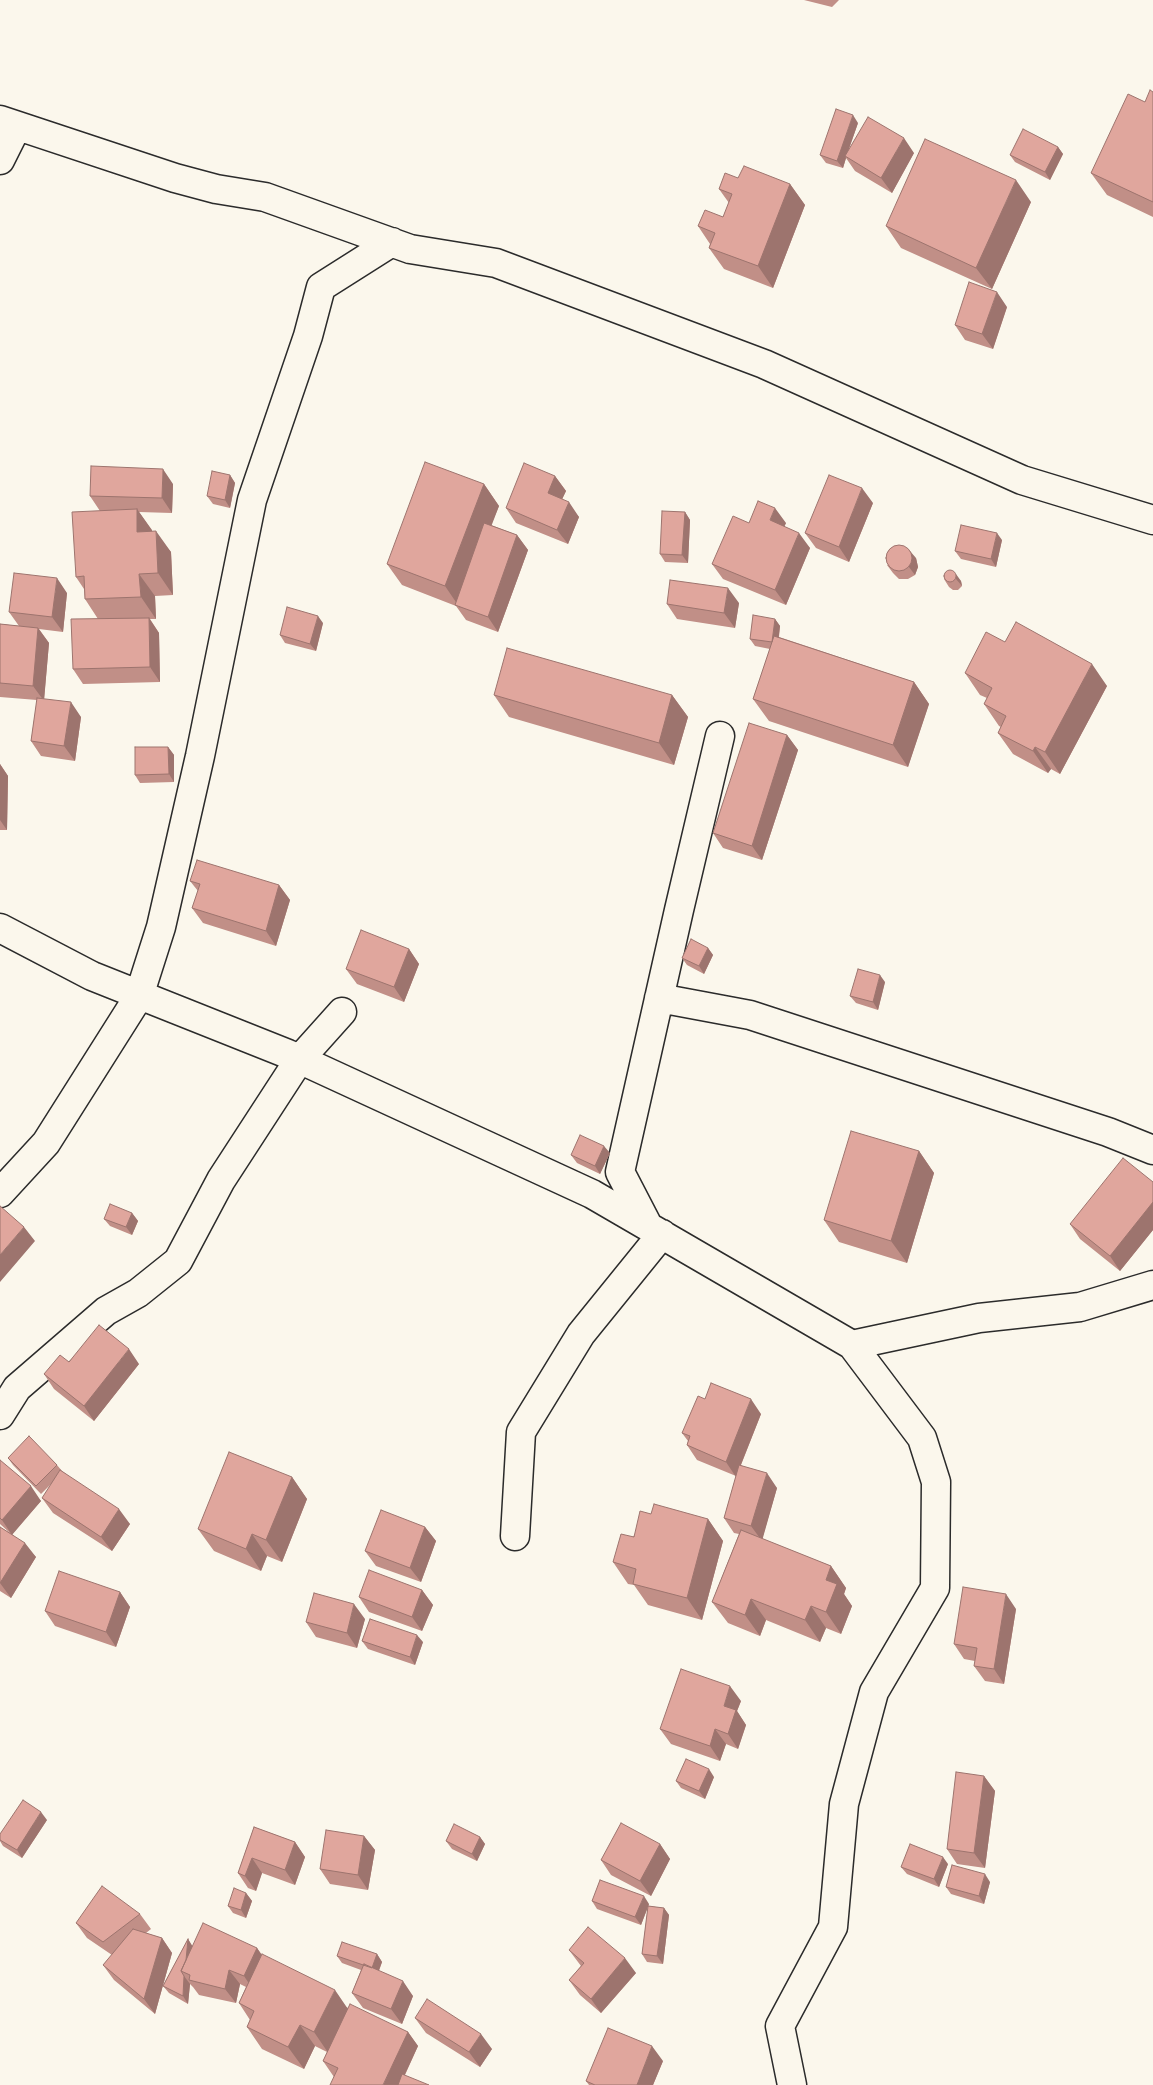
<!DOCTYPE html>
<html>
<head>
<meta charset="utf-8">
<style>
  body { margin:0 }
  canvas { display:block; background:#fbf7ec }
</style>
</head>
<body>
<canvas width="1153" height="2085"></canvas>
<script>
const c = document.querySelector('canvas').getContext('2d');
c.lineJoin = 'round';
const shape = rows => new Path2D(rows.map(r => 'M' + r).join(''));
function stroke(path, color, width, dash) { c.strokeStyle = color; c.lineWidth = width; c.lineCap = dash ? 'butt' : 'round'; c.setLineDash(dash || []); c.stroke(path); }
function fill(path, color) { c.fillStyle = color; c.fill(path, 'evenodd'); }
const minor = shape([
  [0,120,175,178,216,189,265,197,410,249,496,263,764,364,1022,480,1153,520],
  [0,160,17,126],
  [0,928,92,976,288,1054,592,1194,852,1345,922,1438,936,1482,935,1588,874,1692,844,1804,833,1927,780,2026,792,2085],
  [659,998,750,1015,1108,1132,1153,1150],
  [0,1193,46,1143,139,996,161,927,200,756,252,500,308,336,321,287,392,242],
  [648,1226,620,1172,679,910,720,736],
  [852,1345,979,1318,1080,1307,1153,1285],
  [0,1415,17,1388,106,1311,138,1293,178,1261,221,1180,299,1060,342,1012],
  [515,1536,521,1432,581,1334,662,1234]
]);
stroke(minor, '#2b2b2b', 31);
stroke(minor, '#fbf7ec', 28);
fill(shape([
  [804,0,839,0,832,7],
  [1153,92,1153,217,1107,195,1091,173],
  [858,123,849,149,914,153,892,193,855,171,846,158,843,168,826,163,820,155],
  [1058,147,1063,154,1050,180,1015,162,1010,155],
  [738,178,790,184,805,205,773,288,724,269,709,248,710,244,698,226,723,217,729,203,719,189],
  [1031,202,992,289,901,248,886,226],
  [1007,307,993,349,965,340,955,325],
  [230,475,235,483,230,508,213,504,207,496],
  [555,476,566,491,562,499,579,517,568,544,516,523,506,508],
  [173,484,172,513,139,512,152,531,171,552,173,595,155,596,156,619,150,619,159,633,160,682,83,684,73,669,98,619,85,599,84,589,76,577,100,511,90,496],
  [484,484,499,506,491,525,517,535,528,550,498,632,466,620,456,606,402,585,387,564],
  [873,503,849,562,816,548,805,533],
  [685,512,690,520,688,563,665,562,660,554],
  [749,523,786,523,784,527,810,548,786,605,723,579,712,564],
  [1002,540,996,567,961,559,955,551],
  [916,558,918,567,915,575,908,579,899,579,893,573,887,565],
  [947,571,961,581,962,586,958,590,953,590,949,587,944,579],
  [67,593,63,632,39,629,49,643,44,699,81,717,75,761,41,756,31,741,37,700,0,697,0,624,19,626,9,612],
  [739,603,735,628,677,619,667,604],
  [775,619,780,626,779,637,914,682,929,704,908,767,769,721,753,699,770,649,755,646,750,639],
  [323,623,316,651,285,643,280,635],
  [1005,642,1107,686,1060,774,1051,769,1048,773,1013,754,998,733,1001,727,999,726,984,704,987,698,980,695,965,673],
  [494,695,672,695,688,717,674,765,509,717],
  [787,735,798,750,762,860,723,848,713,833],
  [168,747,174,755,174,782,140,783,135,775],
  [0,764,8,776,7,830,0,830],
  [190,881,279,885,290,900,276,946,203,923,192,908,198,891],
  [708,948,713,955,704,974,687,965,682,958],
  [409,949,419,964,404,1002,357,984,346,969],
  [885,982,878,1010,856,1003,850,996],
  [919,1151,934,1173,907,1263,839,1242,824,1220],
  [610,1153,600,1174,577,1163,571,1155],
  [1153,1182,1153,1230,1120,1271,1080,1239,1070,1224],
  [132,1213,138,1221,132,1235,110,1226,104,1219],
  [69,1362,139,1364,94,1421,54,1389,44,1374],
  [705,1399,761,1414,741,1465,777,1488,762,1539,831,1566,846,1588,844,1594,852,1606,841,1634,826,1628,820,1642,766,1620,760,1636,728,1623,712,1602,739,1534,734,1533,724,1518,736,1476,697,1460,687,1445,688,1441,682,1433],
  [8,1458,57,1465,62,1471,130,1524,112,1551,53,1513,42,1498,52,1483,41,1494,13,1465],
  [0,1460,41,1501,12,1534,36,1557,11,1598,0,1591,0,1527,10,1533,0,1524],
  [292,1477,307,1499,282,1562,267,1556,261,1571,214,1551,198,1529],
  [651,1514,708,1519,723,1541,702,1620,648,1605,634,1585,628,1584,613,1562],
  [425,1527,436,1541,421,1582,376,1566,365,1551],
  [422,1590,433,1605,422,1631,369,1612,359,1597],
  [120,1592,130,1607,116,1647,55,1626,45,1611],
  [1016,1609,1004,1684,985,1681,974,1666,975,1661,964,1659,954,1644],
  [365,1619,357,1648,316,1637,306,1622],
  [362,1641,423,1642,415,1665,368,1649],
  [741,1701,737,1711,746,1725,738,1749,726,1744,720,1761,671,1744,660,1729],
  [984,1776,995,1791,985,1868,957,1864,947,1849],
  [714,1777,705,1799,681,1788,676,1781],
  [47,1820,22,1858,3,1846,0,1841,0,1834],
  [254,1827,295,1842,305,1857,295,1885,262,1873,256,1891,248,1888,238,1873],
  [364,1836,375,1850,368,1890,330,1884,320,1869],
  [480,1837,485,1844,477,1861,452,1849,446,1841],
  [660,1844,670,1859,651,1896,611,1875,601,1860],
  [948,1864,939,1887,907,1874,901,1867],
  [990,1882,984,1904,951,1894,946,1887],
  [246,1893,252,1901,246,1918,233,1913,228,1906],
  [592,1901,649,1904,648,1906,664,1908,669,1915,663,1964,647,1962,642,1954,648,1907,641,1925,597,1909],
  [140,1914,151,1929,146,1933,162,1938,172,1953,155,2014,114,1980,103,1965,112,1955,87,1938,76,1923],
  [188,1939,192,1946,257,1948,262,1955,348,2008,408,2032,418,2046,405,2075,334,2077,323,2061,327,2052,315,2046,304,2069,262,2049,247,2027,250,2020,239,2003,246,1987,240,1984,236,2003,199,1995,193,1987,190,1984,188,2004,169,1993,163,1986],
  [569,1950,636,1973,601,2013,580,1995,569,1980,581,1966],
  [377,1954,382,1962,379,1971,413,1996,402,2024,363,2008,352,1993,361,1970,342,1963,337,1956],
  [415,2018,492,2049,480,2067,426,2033],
  [663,2061,653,2085,589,2085,586,2081]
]), '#c18f87');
fill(shape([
  [853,115,858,123,846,157,845,156,846,158,843,168,837,161],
  [904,138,914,153,892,193,881,178],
  [1058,147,1063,154,1050,180,1045,172],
  [1016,180,1031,202,992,289,976,268],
  [790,184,805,205,773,288,758,266],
  [997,292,1007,307,993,349,982,334],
  [163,469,173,484,172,513,162,498],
  [230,475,235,483,230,508,225,500],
  [555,476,566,491,558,508,548,493],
  [484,484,499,506,460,608,445,586],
  [862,488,873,503,849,562,839,547],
  [569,502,579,517,568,544,557,530],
  [775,508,786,523,780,535,770,520],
  [137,509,152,530,152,553,137,532],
  [685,512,690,520,688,563,682,555],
  [156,531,171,552,173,595,158,573],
  [799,533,810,548,786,605,775,590],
  [997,533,1002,540,996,567,991,559],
  [517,535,528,550,498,632,488,617],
  [910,551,916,558,918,567,915,575,909,567],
  [139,574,155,596,156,619,141,597],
  [956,574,961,581,962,586,956,579],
  [57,578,67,593,63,632,52,617],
  [728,588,739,603,735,628,724,613],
  [318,616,323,623,316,651,310,644],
  [149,618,159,633,160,682,150,667],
  [775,619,780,626,777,650,772,642],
  [38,628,49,643,44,701,33,686],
  [1092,664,1107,686,1060,774,1045,752],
  [914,682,929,704,908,767,893,745],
  [672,695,688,717,674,765,659,743],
  [71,702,81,717,75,761,64,746],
  [787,735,798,750,762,860,752,846],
  [168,747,174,755,174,782,169,774],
  [1035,747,1051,769,1048,773,1033,751],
  [0,764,8,776,7,830,0,820],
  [279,885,290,900,276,946,266,931],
  [708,948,713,955,704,974,699,966],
  [409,949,419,964,404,1002,394,987],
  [880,975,885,982,878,1010,873,1002],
  [604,1146,610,1153,600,1174,595,1166],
  [919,1151,934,1173,907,1263,891,1241],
  [1153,1202,1153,1230,1120,1271,1110,1256],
  [132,1213,138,1221,132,1235,126,1227],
  [24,1227,35,1241,0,1282,0,1255],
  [129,1349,139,1364,94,1421,84,1406],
  [751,1399,761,1414,736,1477,726,1462],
  [767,1473,777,1488,762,1541,751,1526],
  [292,1477,307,1499,282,1562,266,1540],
  [31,1486,41,1501,12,1535,2,1520],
  [119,1509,130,1524,112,1551,101,1537],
  [708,1519,723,1541,702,1620,687,1598],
  [425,1527,436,1541,421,1582,410,1568],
  [252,1534,267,1556,261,1571,246,1549],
  [25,1543,36,1557,11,1598,0,1583],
  [831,1566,846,1588,844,1594,852,1606,841,1634,826,1612,826,1580],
  [422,1590,433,1605,422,1631,412,1617],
  [120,1592,130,1607,116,1647,106,1632],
  [1006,1594,1016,1609,1004,1684,994,1669],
  [751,1599,766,1620,760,1636,745,1615],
  [354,1604,365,1619,357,1648,347,1633],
  [811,1606,826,1628,820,1642,805,1620],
  [417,1635,423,1642,415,1665,410,1657],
  [730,1686,741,1701,737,1711,746,1725,738,1749,728,1734,724,1706],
  [715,1729,726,1744,720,1761,710,1746],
  [709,1769,714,1777,705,1799,699,1791],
  [984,1776,995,1791,985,1868,974,1853],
  [41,1812,47,1820,22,1858,17,1850],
  [364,1836,375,1850,368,1890,358,1875],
  [480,1837,485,1844,477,1861,472,1854],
  [295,1842,305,1857,295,1885,285,1870],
  [660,1844,670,1859,651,1896,640,1881],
  [943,1857,948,1864,939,1887,934,1879],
  [252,1858,262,1873,256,1891,245,1876],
  [985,1874,990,1882,984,1904,979,1896],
  [246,1893,252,1901,246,1918,241,1910],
  [644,1896,649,1904,641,1925,635,1917],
  [664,1908,669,1915,663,1964,657,1956],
  [162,1938,172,1953,155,2014,144,1999],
  [188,1939,193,1947,185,1973],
  [257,1948,267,1963,254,1991,244,1976],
  [377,1954,382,1962,377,1975,372,1968],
  [625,1958,636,1973,601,2013,591,1999],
  [229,1970,240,1984,236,2003,225,1989],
  [184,1976,190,1984,188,2004,183,1996],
  [403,1981,413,1996,402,2024,391,2009],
  [335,1990,350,2012,329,2054,314,2032],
  [300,2025,315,2046,304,2069,288,2047],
  [408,2032,418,2046,400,2085,383,2085],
  [481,2034,492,2049,480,2067,469,2052],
  [652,2046,663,2061,653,2085,637,2085]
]), '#9d746e');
const building = shape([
  [1150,90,1153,92,1153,202,1091,173,1128,94,1145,102,1150,90],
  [836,109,853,115,837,161,820,155,836,109],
  [868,117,904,138,881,178,845,156,868,117],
  [1023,129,1058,147,1045,172,1010,155,1023,129],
  [925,139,1016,180,976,268,886,226,925,139],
  [744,166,790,184,758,266,709,248,715,233,698,226,705,210,723,217,732,194,719,189,725,173,738,178,744,166],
  [969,282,997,292,982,334,955,325,969,282],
  [425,462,484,484,445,586,387,564,425,462],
  [524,463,555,476,548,493,569,502,557,530,506,508,524,463],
  [91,466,163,469,162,498,90,496,91,466],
  [212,471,230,475,225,500,207,496,212,471],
  [829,475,862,488,839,547,805,533,829,475],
  [758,501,775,508,770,520,799,533,775,590,712,564,733,516,749,523,758,501],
  [137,509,137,532,156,531,158,573,139,574,141,597,85,599,84,576,76,577,72,512,137,509],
  [662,511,685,512,682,555,660,554,662,511],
  [484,523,517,535,488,617,455,605,484,523],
  [961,525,997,533,991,559,955,551,961,525],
  '886 558a13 13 0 1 1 26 0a13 13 0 1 1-26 0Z',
  '944 576a6 6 0 1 1 12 0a6 6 0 1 1-12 0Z',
  [14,573,57,578,52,617,9,612,14,573],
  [670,580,728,588,724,613,667,604,670,580],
  [287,607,318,616,310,644,280,635,287,607],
  [753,615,775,619,772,642,750,639,753,615],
  [149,618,150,667,73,669,71,619,149,618],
  [1016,622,1092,664,1045,752,1035,747,1033,751,998,733,1006,716,984,704,992,688,965,673,986,632,1005,642,1016,622],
  [0,624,38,628,33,686,0,683,0,624],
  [774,636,914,682,893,745,753,699,774,636],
  [507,648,672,695,659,743,494,695,507,648],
  [37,698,71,702,64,746,31,741,37,698],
  [749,723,787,735,752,846,713,833,749,723],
  [135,747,168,747,169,774,135,775,135,747],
  [197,860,279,885,266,931,192,908,200,884,190,881,197,860],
  [361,930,409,949,394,987,346,969,361,930],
  [691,939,708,948,699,966,682,958,691,939],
  [858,969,880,975,873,1002,850,996,858,969],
  [851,1131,919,1151,891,1241,824,1220,851,1131],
  [580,1135,604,1146,595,1166,571,1155,580,1135],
  [1123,1158,1153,1182,1153,1202,1110,1256,1070,1224,1123,1158],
  [110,1204,132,1213,126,1227,104,1219,110,1204],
  [0,1206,24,1227,0,1255,0,1206],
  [99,1325,129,1349,84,1406,44,1374,60,1355,69,1362,99,1325],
  [711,1383,751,1399,726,1462,687,1445,690,1436,682,1433,698,1396,705,1399,711,1383],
  [29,1436,57,1465,36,1486,8,1458,29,1436],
  [229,1452,292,1477,266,1540,252,1534,246,1549,198,1529,229,1452],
  [0,1460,31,1486,2,1520,0,1518,0,1460],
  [739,1465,767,1473,751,1526,724,1518,739,1465],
  [60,1470,119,1509,101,1537,42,1498,60,1470],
  [654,1504,708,1519,687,1598,633,1584,636,1569,613,1562,621,1534,634,1537,640,1511,651,1514,654,1504],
  [381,1510,425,1527,410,1568,365,1551,381,1510],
  [0,1527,25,1543,0,1583,0,1527],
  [741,1530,831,1566,826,1580,837,1584,826,1612,811,1606,805,1620,751,1599,745,1615,712,1602,741,1530],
  [369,1570,422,1590,412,1617,359,1597,369,1570],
  [59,1571,120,1592,106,1632,45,1611,59,1571],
  [963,1587,1006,1594,994,1669,974,1666,977,1648,954,1644,963,1587],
  [314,1593,354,1604,347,1633,306,1622,314,1593],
  [370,1619,417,1635,410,1657,362,1641,370,1619],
  [681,1669,730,1686,724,1706,736,1710,728,1734,715,1729,710,1746,660,1729,681,1669],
  [686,1759,709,1769,699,1791,676,1781,686,1759],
  [956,1772,984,1776,974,1853,947,1849,956,1772],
  [23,1800,41,1812,17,1850,0,1840,0,1834,23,1800],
  [621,1823,660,1844,640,1881,601,1860,621,1823],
  [454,1824,480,1837,472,1854,446,1841,454,1824],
  [254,1827,295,1842,285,1870,252,1858,245,1876,238,1873,254,1827],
  [326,1830,364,1836,358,1875,320,1869,326,1830],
  [910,1844,943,1857,934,1879,901,1867,910,1844],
  [952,1865,985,1874,979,1896,946,1887,952,1865],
  [600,1880,644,1896,635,1917,592,1901,600,1880],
  [102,1886,140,1914,103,1942,76,1923,102,1886],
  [234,1888,246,1893,241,1910,228,1906,234,1888],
  [648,1906,664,1908,657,1956,642,1954,648,1906],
  [203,1923,257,1948,244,1976,229,1970,225,1989,189,1980,190,1975,181,1971,203,1923],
  [588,1927,625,1958,591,1999,569,1980,584,1963,569,1950,588,1927],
  [133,1929,162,1938,144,1999,103,1965,133,1929],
  [188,1939,186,1960,181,1971,184,1976,183,1996,163,1986,188,1939],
  [342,1942,377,1954,372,1968,337,1956,342,1942],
  [262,1954,335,1990,314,2032,300,2025,288,2047,247,2027,254,2011,239,2003,262,1954],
  [364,1964,403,1981,391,2009,352,1993,364,1964],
  [427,1999,481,2034,469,2052,415,2018,427,1999],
  [350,2004,408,2032,383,2085,330,2085,338,2068,323,2061,350,2004],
  [608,2028,652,2046,637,2085,595,2085,586,2081,608,2028],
  [402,2074,429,2085,398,2085,402,2074]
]);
fill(building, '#e0a69d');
stroke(building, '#9d746e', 1);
</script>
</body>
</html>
